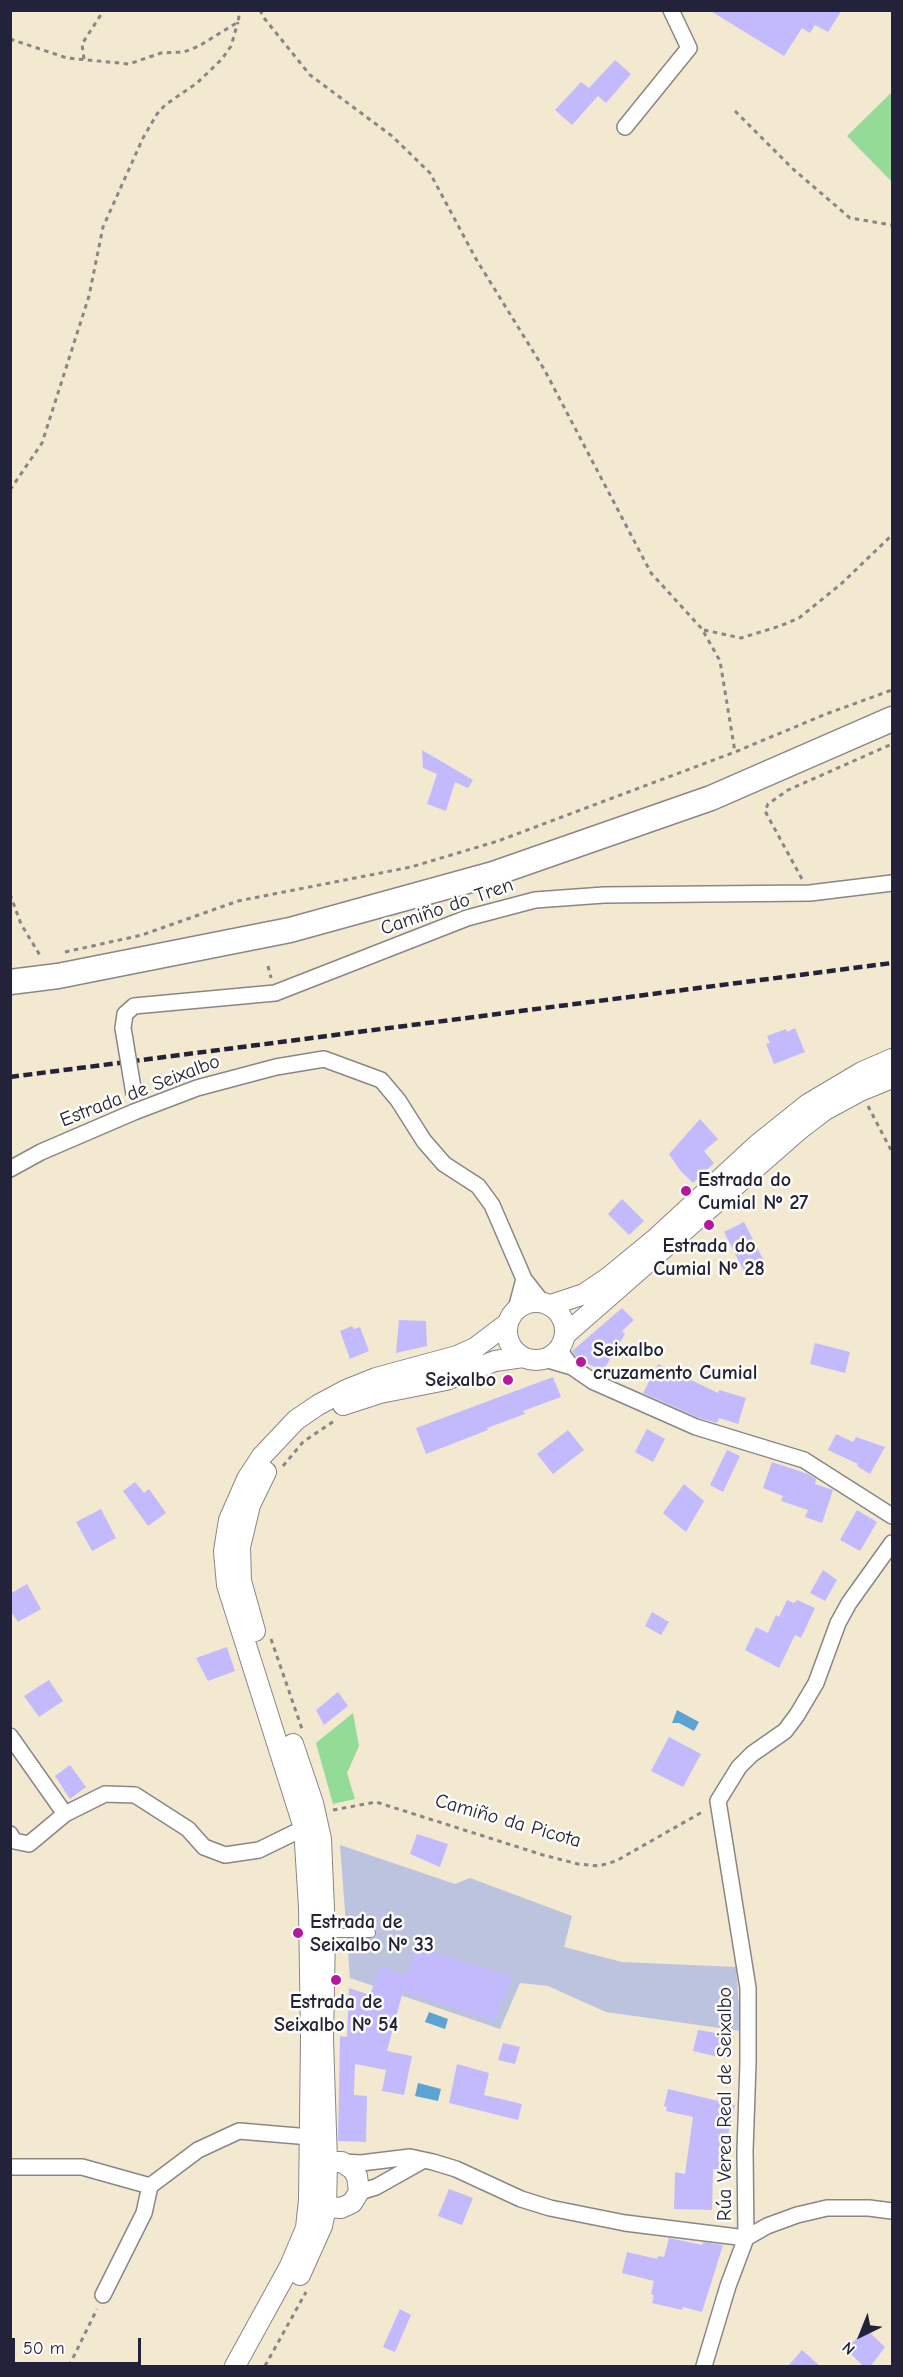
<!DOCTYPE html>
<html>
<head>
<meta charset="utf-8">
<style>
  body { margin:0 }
  #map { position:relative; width:903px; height:2377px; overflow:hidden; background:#f2e9d0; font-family:"Comic Neue",sans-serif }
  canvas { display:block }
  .frame { position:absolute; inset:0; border:12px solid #22223b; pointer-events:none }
  .north { position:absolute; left:831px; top:2305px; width:60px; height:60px; -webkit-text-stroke:4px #fdfcf7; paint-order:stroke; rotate:223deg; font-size:16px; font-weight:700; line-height:24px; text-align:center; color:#22223b }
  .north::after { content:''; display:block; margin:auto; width:21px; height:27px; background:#22223b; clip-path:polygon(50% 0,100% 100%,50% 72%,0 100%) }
  .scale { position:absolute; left:12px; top:2338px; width:129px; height:27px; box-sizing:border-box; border:3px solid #22223b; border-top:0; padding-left:8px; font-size:18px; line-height:21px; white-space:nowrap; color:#22223b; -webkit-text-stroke:4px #fdfcf7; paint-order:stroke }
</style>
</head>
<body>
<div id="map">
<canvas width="903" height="2377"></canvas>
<div class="frame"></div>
<div class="north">N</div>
<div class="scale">50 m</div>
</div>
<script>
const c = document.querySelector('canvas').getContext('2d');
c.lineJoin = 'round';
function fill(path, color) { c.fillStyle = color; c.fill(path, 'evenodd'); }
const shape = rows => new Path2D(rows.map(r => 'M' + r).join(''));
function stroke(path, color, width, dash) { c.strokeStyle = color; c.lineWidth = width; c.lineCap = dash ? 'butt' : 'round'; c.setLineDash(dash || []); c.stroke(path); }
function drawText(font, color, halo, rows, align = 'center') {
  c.font = font + ' "Comic Neue",sans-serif'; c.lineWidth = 5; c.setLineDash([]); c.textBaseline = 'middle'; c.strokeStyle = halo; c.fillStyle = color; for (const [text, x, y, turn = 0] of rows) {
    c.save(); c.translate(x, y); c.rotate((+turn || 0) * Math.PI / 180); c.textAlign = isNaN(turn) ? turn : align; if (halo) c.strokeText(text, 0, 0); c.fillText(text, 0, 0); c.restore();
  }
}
fill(shape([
  [340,1845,455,1884,470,1878,572,1916,564,1947,622,1962,736,1967,741,2031,606,2012,548,1986,520,1983,500,2029,350,1978]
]), '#bcc3de');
fill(shape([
  [892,92,892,182,847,136],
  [353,1713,359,1746,347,1773,355,1799,333,1804,316,1743]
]), '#93db96');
fill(shape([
  [677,1710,699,1722,694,1731,679,1723,672,1723],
  [429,2012,448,2019,445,2029,425,2022],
  [418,2083,441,2089,438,2101,415,2096]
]), '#5ca3d3');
fill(shape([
  [709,10,842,10,828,32,815,25,810,33,802,28,784,56],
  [615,60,631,74,606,103,598,96,572,125,555,110,581,82,589,88],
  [422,750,473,780,468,788,455,782,446,811,427,804,437,774,423,768],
  [795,1028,805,1052,774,1064,766,1044,770,1043,767,1036,786,1029,787,1032],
  [700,1119,718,1139,704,1151,714,1163,693,1183,679,1169,669,1154],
  [622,1199,644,1221,629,1235,608,1214],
  [744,1222,765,1263,745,1273,724,1232],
  [622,1308,634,1320,622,1331,625,1334,603,1371,578,1359,572,1351],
  [399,1320,426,1321,427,1346,396,1353],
  [352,1326,354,1329,360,1327,369,1351,350,1359,340,1331],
  [815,1343,850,1352,845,1373,810,1364],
  [658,1364,718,1393,719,1390,746,1398,738,1424,719,1418,717,1423,699,1418,643,1393],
  [553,1377,561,1397,523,1411,525,1414,487,1428,488,1430,426,1454,416,1428],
  [647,1429,665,1439,653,1462,635,1452],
  [568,1430,584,1450,553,1474,537,1454],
  [836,1434,853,1442,856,1437,885,1447,870,1474,857,1466,858,1464,828,1450],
  [727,1450,740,1456,723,1492,710,1485],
  [772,1462,808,1474,816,1479,815,1484,833,1490,822,1523,805,1517,808,1510,781,1501,783,1496,763,1488],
  [135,1482,144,1493,149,1489,166,1513,148,1526,123,1491],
  [684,1484,704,1501,686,1532,663,1513],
  [101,1509,116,1538,92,1551,76,1522],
  [857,1510,877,1522,860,1551,840,1540],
  [823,1570,837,1580,825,1601,810,1593],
  [27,1584,41,1609,18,1622,10,1610,10,1594],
  [787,1600,794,1603,797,1600,815,1608,801,1638,795,1635,779,1668,745,1650,756,1627,768,1633,776,1615,779,1617],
  [652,1612,669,1622,661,1635,645,1626],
  [227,1647,235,1671,208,1681,196,1658],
  [49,1680,63,1701,39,1717,24,1696],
  [338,1692,348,1706,324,1725,316,1710],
  [669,1737,701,1754,683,1787,651,1771],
  [70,1765,86,1787,70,1799,55,1776],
  [417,1834,448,1844,440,1867,410,1854],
  [416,1947,513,1977,494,2021,403,1991,387,2051,412,2056,404,2095,382,2091,386,2070,355,2064,354,2095,367,2096,366,2142,338,2141,340,2036,347,2037,349,1988,370,1995,380,1966,407,1975],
  [698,2030,734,2036,727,2059,693,2051],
  [503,2043,520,2047,515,2064,498,2060],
  [457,2064,489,2073,484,2095,522,2104,518,2120,449,2103],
  [668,2089,735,2105,728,2135,730,2135,725,2170,713,2169,712,2210,674,2209,675,2172,685,2174,693,2117,666,2111,667,2107,664,2106],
  [449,2189,473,2198,462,2225,438,2216],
  [669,2238,702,2245,703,2242,723,2245,702,2312,683,2307,682,2310,652,2303,654,2295,651,2294,654,2281,622,2273,627,2252,657,2259,658,2256,664,2257],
  [400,2309,411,2315,395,2352,383,2347],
  [866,2329,885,2347,870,2367,864,2367,846,2349],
  [802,2350,821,2367,787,2367]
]), '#c3bafd');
const service = shape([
  [326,1933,371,1933]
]);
const minor = shape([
  [625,127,689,48,671,10],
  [123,1028,125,1014,134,1006,275,993,467,918,535,900,604,895,810,893,892,883],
  [10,1169,41,1152,134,1112,197,1088,276,1067,324,1059,381,1080,398,1100,424,1141,444,1164,478,1186,492,1205,524,1279,542,1302],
  [516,1309,524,1279],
  [559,1350,572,1367],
  [545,1359,572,1367,594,1382,696,1427,804,1460,892,1516],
  [10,1736,65,1814],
  [10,1834,14,1841,29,1844,65,1814,105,1794,135,1795,188,1829,204,1847,225,1855,259,1850,304,1828],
  [342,2162,361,2163,410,2157,433,2162,456,2169,521,2199,550,2208,625,2223,746,2238],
  [10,2167,82,2167,150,2186,198,2150,239,2131,310,2137],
  [359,2192,376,2187,424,2160],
  [746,2238,767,2226,797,2215,827,2208,869,2208,892,2211],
  [103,2295,144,2213,150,2186],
  [704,2366,728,2286,746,2238,745,2151,748,2063,748,1988,718,1801,739,1767,752,1754,785,1731,797,1715,816,1683,838,1623,849,1603,892,1543]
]);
const tertiary = shape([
  '507 1331a29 29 0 1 1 58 0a29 29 0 1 1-58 0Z',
  [551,1305,584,1294,609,1277,654,1240,758,1144,808,1104,862,1072,892,1059],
  [566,1334,800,1129,825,1110,860,1091,892,1078],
  [343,1405,380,1393,446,1380,495,1361,523,1357],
  [255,1631,241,1581,240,1547,250,1505,266,1472],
  [293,1744,313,1803,321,1839,325,1933,323,2039,327,2162,326,2207,322,2226,300,2275],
  [317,2201,326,2207,341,2208,352,2203,359,2192,357,2176,352,2169,342,2162,327,2162,319,2172],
  [235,2366,290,2266,306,2228,309,2200,311,2038,309,1907,304,1828,227,1585,224,1551,229,1520,247,1479,262,1456,296,1420,318,1405,346,1390,376,1378,457,1356,475,1348,508,1323]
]);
const primary = shape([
  [10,982,58,976,290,930,493,874,711,798,892,719]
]);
stroke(service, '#8a8686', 10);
stroke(minor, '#8a8686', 18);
stroke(tertiary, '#8a8686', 22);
stroke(primary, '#8a8686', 27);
stroke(shape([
  [260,10,264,18,310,75,392,136,430,173,476,259,544,369,651,573,702,629,720,661,735,752],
  [10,39,67,58,129,64,161,53,184,52,199,46,238,22,240,10],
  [84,59,82,44,104,10],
  [735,111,793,169,850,218,892,225],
  [10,490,42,443,89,296,103,227,143,138,157,114,165,105,197,83,222,59,231,46,238,22],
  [704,630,741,638,780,626,799,618,841,584,892,535],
  [802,879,765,811,768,804,788,790,892,744],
  [10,894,21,924,41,957],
  [65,952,142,935,238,901,411,867,498,841,735,752,826,714,892,690],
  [268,966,271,978],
  [868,1106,892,1152],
  [283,1466,303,1442,334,1421],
  [271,1639,302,1729],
  [333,1810,376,1802,543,1855,578,1864,599,1866,616,1861,704,1811],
  [69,2366,97,2309],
  [265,2366,306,2292]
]), '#8a8686', 3, [4.5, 4.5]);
stroke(service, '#fff', 8);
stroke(minor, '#fff', 15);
stroke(tertiary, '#fff', 20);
stroke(primary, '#fff', 24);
stroke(shape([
  [10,1077,892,963]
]), '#22223b', 4.5, [9, 4.5]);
const minorBridge = shape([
  [123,1028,134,1094]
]);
stroke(minorBridge, '#8a8686', 18, []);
stroke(minorBridge, '#fff', 15);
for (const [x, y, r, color] of [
  [686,1191,6,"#b5179e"],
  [709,1225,6,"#b5179e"],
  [581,1362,6,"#b5179e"],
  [508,1380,6,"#b5179e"],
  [298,1933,6,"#b5179e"],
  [336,1980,6,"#b5179e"]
]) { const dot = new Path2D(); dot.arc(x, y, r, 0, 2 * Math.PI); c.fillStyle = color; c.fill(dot); stroke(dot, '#fdfcf7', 2); }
drawText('20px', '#22223b', '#fdfcf7', [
  ["Camiño do Tren",447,907,-19],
  ["Estrada de Seixalbo",140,1091,-21],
  ["Camiño da Picota",508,1821,16],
  ["Rúa Verea Real de Seixalbo",725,2104,-90]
]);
drawText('bold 20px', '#22223b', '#fdfcf7', [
  ["Estrada do",698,1180],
  ["Cumial Nº 27",698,1203],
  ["Estrada do",709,1246,"center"],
  ["Cumial Nº 28",709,1269,"center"],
  ["Seixalbo",593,1350],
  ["cruzamento Cumial",593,1373],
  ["Seixalbo",496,1380,"right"],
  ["Estrada de",310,1922],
  ["Seixalbo Nº 33",310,1945],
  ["Estrada de",336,2002,"center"],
  ["Seixalbo Nº 54",336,2025,"center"]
], 'left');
</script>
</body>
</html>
